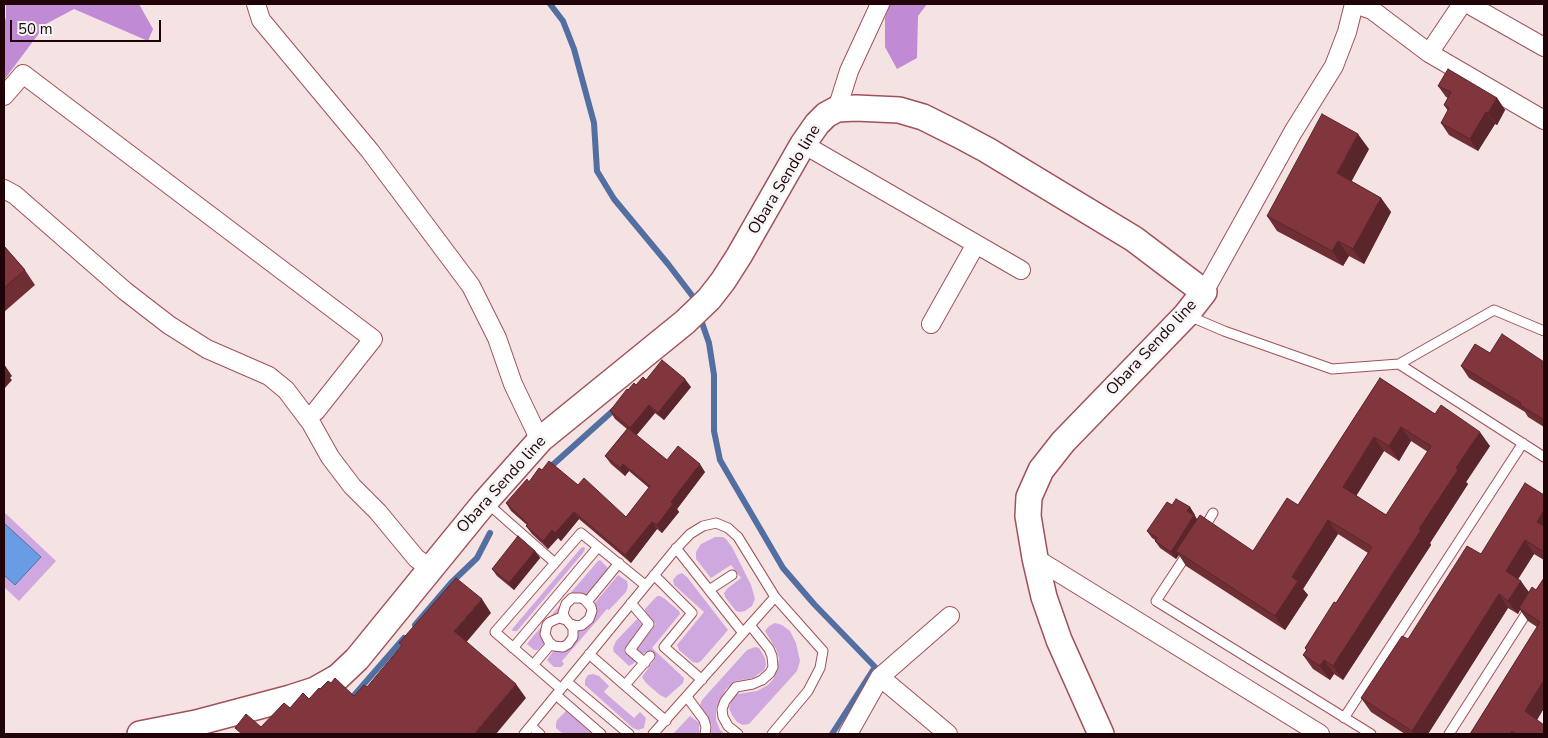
<!DOCTYPE html>
<html>
<head>
<meta charset="utf-8">
<style>
  body { margin:0 }
  #map { position:relative; width:1548px; height:738px; overflow:hidden; background:#f5e2e3; font-family:"Nunito Sans",sans-serif }
  canvas { display:block }
  .frame { position:absolute; inset:0; border:5px solid #210407; pointer-events:none }
  .scale { position:absolute; left:10px; top:20px; width:151px; height:22px; box-sizing:border-box; border:2px solid #210407; border-top:0; padding-left:6px; font-size:15px; line-height:18px; white-space:nowrap; color:#210407; -webkit-text-stroke:4px #f5f5f5; paint-order:stroke }
</style>
</head>
<body>
<div id="map">
<canvas width="1548" height="738"></canvas>
<div class="frame"></div>
<div class="scale">50 m</div>
</div>
<script>
const c = document.querySelector('canvas').getContext('2d');
c.lineJoin = 'round';
function fill(path, color) { c.fillStyle = color; c.fill(path, 'evenodd'); }
const shape = rows => new Path2D(rows.map(r => 'M' + r).join(''));
function stroke(path, color, width, dash) { c.strokeStyle = color; c.lineWidth = width; c.lineCap = dash ? 'butt' : 'round'; c.setLineDash(dash || []); c.stroke(path); }
function drawText(font, color, halo, rows, align = 'center') {
  c.font = font + ' "Nunito Sans",sans-serif'; c.lineWidth = 5; c.setLineDash([]); c.textBaseline = 'middle'; c.strokeStyle = halo; c.fillStyle = color; for (const [text, x, y, turn = 0] of rows) {
    c.save(); c.translate(x, y); c.rotate((+turn || 0) * Math.PI / 180); c.textAlign = isNaN(turn) ? turn : align; if (halo) c.strokeText(text, 0, 0); c.fillText(text, 0, 0); c.restore();
  }
}
fill(shape([
  [4,512,56,561,19,601,4,587],
  [715,537,723,537,726,539,732,547,751,585,755,599,752,606,745,611,740,612,736,611,725,597,724,593,728,588,741,578,731,565,711,578,696,559,696,552,701,544],
  [584,547,585,549,583,553,517,631,512,631,513,628,581,548],
  [600,560,608,568,607,570,585,596,577,594,561,615,554,616,545,642,538,650,534,650,527,644,530,640,598,561],
  [682,573,687,577,728,630,701,661,697,663,693,662,679,650,677,645,704,612,674,585,673,580,677,575],
  [618,575,627,581,628,586,626,592,609,610,607,609,562,661,564,664,561,667,554,667,547,660,549,657,555,649,562,650,577,629,585,628,591,624,595,617,596,611,594,604],
  [657,596,660,596,665,599,679,611,680,614,652,648,684,678,683,683,666,698,660,695,646,683,642,677,656,657,649,651,642,654,636,649,656,624,645,612,645,609],
  [637,619,643,626,624,650,635,661,634,663,629,666,614,652,613,648,616,641],
  [775,623,782,625,790,631,796,643,800,661,797,671,749,724,743,725,737,722,732,715,729,708,732,699,738,694,757,691,768,685,774,678,777,670,779,658,776,649,765,631,769,626],
  [755,647,759,648,765,658,766,665,764,670,753,678,735,681,726,689,716,708,716,720,720,730,725,734,711,734,712,725,700,705,702,700,747,650],
  [593,674,599,676,609,686,604,692,634,718,640,712,646,718,644,728,638,730,633,728,585,685,585,680,588,675],
  [566,711,568,711,594,734,563,734,556,728,556,724,557,720],
  [690,716,699,723,699,734,673,734]
]), '#d0a8e0');
fill(shape([
  [6,4,139,4,153,29,148,41,74,9,46,24,4,80,4,22,6,18],
  [890,4,927,4,918,16,917,58,897,69,885,47,885,18]
]), '#c08ad5');
const water = shape([
  [4,523,41,557,15,585,4,575,4,523]
]);
fill(water, '#689de5');
stroke(water, '#536fa2', 1);
stroke(shape([
  [550,4,563,21,574,49,594,123,597,171,614,199,668,264,694,298,696,305],
  [700,317,709,343,714,375,714,431,720,460,783,568,814,604,875,667,832,734],
  [547,470,616,408],
  [415,625,451,583,477,558,490,533],
  [350,700,404,638]
]), '#536fa2', 6);
const service = shape([
  [1189,316,1224,331,1332,369,1399,364,1544,457],
  [1399,364,1494,310,1544,331],
  [487,503,555,563],
  [1203,530,1213,513],
  [676,548,743,633],
  [1189,551,1156,601,1371,734],
  [654,575,692,613,664,647,702,680],
  [709,590,732,575],
  [587,602,619,563],
  [631,603,649,624,630,650,645,663],
  [566,620,559,618,550,622,547,625,545,634,549,642,554,646,563,647,568,644,573,637,573,628,565,618,563,613,566,604,572,598,581,598,585,600,591,607,592,611,589,619,582,625,577,626,571,624],
  [513,648,598,547],
  [589,654,666,721],
  [533,665,551,644],
  [567,682,629,734],
  [625,685,650,656],
  [561,689,495,632,581,533,645,585],
  [556,695,601,734],
  [687,697,704,720,706,727,705,734],
  [1344,718,1523,443],
  [531,726,540,734],
  [524,734,674,551,690,534,703,526,716,523,728,528,738,537,775,597,823,651,820,668,808,691,772,734],
  [653,734,775,597],
  [738,734,728,726,723,717,722,709,725,701,736,687,753,684,762,680,770,673,773,667,772,656,769,649,750,625],
  [1449,734,1531,606]
]);
const minor = shape([
  [256,4,261,20,370,151,471,286,497,338,513,384,536,432,541,439],
  [1355,4,1372,10,1429,53,1544,120],
  [1468,4,1544,47],
  [1429,53,1462,4],
  [4,96,23,74,373,339,316,411,307,418],
  [837,109,849,71,880,4],
  [803,144,1021,270],
  [4,189,15,195,125,291,169,325,207,349,269,376,286,390,311,423,330,457,352,486,378,512,416,558,429,568],
  [1204,292,1293,132,1334,66,1347,32,1354,4],
  [931,324,976,244],
  [1035,558,1320,734],
  [880,677,950,616],
  [848,734,880,677,948,734]
]);
const secondary = shape([
  [140,734,196,723,290,698,315,690,338,677,357,659,485,502,541,439,685,322,709,299,723,281,739,256,803,144,817,124,826,115,837,109,856,108,899,110,923,117,959,135,987,150,1134,239,1204,292,1186,315,1063,442,1041,470,1029,497,1028,516,1035,558,1044,597,1059,640,1101,734]
]);
stroke(service, '#a15158', 11);
stroke(minor, '#a15158', 20);
stroke(secondary, '#a15158', 28);
stroke(service, '#fff', 9);
stroke(minor, '#fff', 18);
stroke(secondary, '#fff', 25);
fill(shape([
  [1438,86,1497,98,1505,110,1497,125,1495,124,1478,151,1449,135,1441,123,1448,111,1444,105,1448,98,1446,97],
  [1369,149,1351,181,1381,198,1391,212,1364,264,1349,256,1343,266,1277,231,1267,216],
  [4,246,25,270,35,285,4,312],
  [1490,353,1544,362,1544,427,1528,417,1525,412,1469,378,1461,366],
  [1380,378,1435,414,1490,446,1466,482,1468,484,1430,543,1431,545,1343,680,1334,674,1330,680,1313,669,1303,655,1306,650,1305,648,1336,603,1368,553,1338,534,1303,589,1308,595,1285,630,1186,566,1179,555,1176,559,1160,548,1155,541,1155,540,1152,538,1147,531,1190,507,1197,519,1253,551,1298,505],
  [1411,441,1428,452,1386,515,1356,496,1384,451,1399,461],
  [646,380,691,387,664,420,655,413,636,435,667,460,705,472,677,509,679,512,662,533,657,529,631,563,579,519,561,541,558,538,548,549,532,534,526,526,527,525,511,511,506,503,542,470,578,485,626,517,649,488,629,471,625,476,611,464,605,456,627,429,615,419,610,411,628,390,636,385],
  [1544,495,1544,560,1534,554,1518,579,1529,592,1536,590,1544,578,1544,708,1537,720,1544,734,1470,734,1537,627,1528,621,1520,610,1518,614,1508,608,1428,734,1405,734,1371,712,1361,698,1408,639,1481,554],
  [535,551,540,558,514,590,497,576,492,569]
]), '#6f2e34');
fill(shape([
  [1497,98,1505,110,1497,125,1488,113],
  [1486,112,1495,124,1478,151,1470,139],
  [1358,134,1369,149,1348,188,1337,173],
  [1381,198,1391,212,1364,264,1353,249],
  [1338,241,1349,256,1343,266,1332,251],
  [4,364,12,376,10,378,12,380,4,389],
  [685,379,691,387,664,420,658,413],
  [649,405,655,413,636,436,630,428],
  [1401,427,1411,441,1399,461,1389,446],
  [1480,432,1490,446,1466,482,1468,484,1430,543,1431,545,1343,680,1333,666,1419,529,1456,468],
  [1374,437,1384,451,1353,501,1343,487],
  [623,464,629,471,625,476,620,468],
  [700,464,705,472,677,509,679,512,662,533,657,525,671,502],
  [1190,507,1195,515,1192,518,1187,511],
  [1544,510,1544,533,1537,522],
  [574,512,579,519,561,541,555,533],
  [1194,515,1199,523,1176,551,1179,555,1176,559,1171,552],
  [1328,520,1338,534,1303,589,1308,595,1285,630,1275,616,1292,577],
  [652,522,657,529,631,563,625,555],
  [552,530,558,538,548,549,543,541],
  [1525,540,1534,554,1515,584,1506,571],
  [535,551,540,558,514,590,509,583],
  [1521,581,1530,594,1519,608,1520,610,1518,614,1508,601],
  [1499,594,1508,608,1428,734,1414,734,1412,731],
  [482,599,491,613,464,645,454,631],
  [1324,660,1334,674,1330,680,1320,666],
  [1544,680,1544,708,1534,725,1525,711],
  [516,684,526,698,496,734,474,734]
]), '#5a252b');
const building = shape([
  [1448,69,1497,98,1488,113,1486,112,1470,139,1441,123,1449,108,1444,105,1451,92,1438,86,1448,69],
  [1322,114,1358,134,1337,173,1381,198,1353,249,1338,241,1332,251,1267,216,1322,114],
  [4,246,25,270,4,288,4,246],
  [1502,334,1544,362,1544,420,1520,405,1521,403,1461,366,1475,344,1490,353,1502,334],
  [662,360,685,379,658,413,649,405,630,428,610,411,627,389,628,390,634,383,636,385,643,377,646,380,662,360],
  [1380,378,1435,414,1441,405,1480,432,1456,468,1458,470,1419,529,1421,530,1333,666,1324,660,1320,666,1303,655,1307,650,1305,648,1334,602,1336,603,1372,547,1328,520,1292,577,1298,581,1275,616,1176,551,1200,515,1253,551,1287,498,1298,505,1380,378],
  [1401,427,1431,446,1386,515,1343,487,1374,437,1389,446,1401,427],
  [628,428,667,460,678,446,700,464,671,502,673,504,657,525,652,522,625,555,574,512,555,533,552,530,543,541,526,526,528,524,506,503,527,479,529,482,539,468,542,470,549,461,578,485,584,478,626,517,650,486,623,464,620,468,605,456,628,428],
  [1525,483,1544,495,1544,510,1537,522,1544,526,1544,552,1525,540,1506,571,1521,581,1508,601,1499,594,1412,731,1361,698,1402,636,1408,639,1467,546,1481,554,1525,483],
  [1176,499,1190,507,1187,511,1194,515,1171,552,1155,541,1157,538,1147,531,1167,502,1172,505,1176,499],
  [518,536,535,551,509,583,492,569,518,536],
  [456,578,482,599,454,631,516,684,474,734,242,734,235,728,246,714,261,727,284,703,290,708,303,693,309,699,319,688,320,689,328,681,331,683,335,678,354,696,364,685,367,687,402,645,399,643,456,578],
  [1544,578,1544,680,1525,711,1544,725,1544,734,1516,734,1512,731,1510,734,1470,734,1540,622,1519,608,1532,587,1536,590,1544,578]
]);
fill(building, '#81353d');
stroke(building, '#5a252b', 1);
drawText('16px', '#210407', '#f5f5f5', [
  ["Obara Sendo line",785,180,-59],
  ["Obara Sendo line",1152,348,-47],
  ["Obara Sendo line",502,485,-48]
]);
</script>
</body>
</html>
